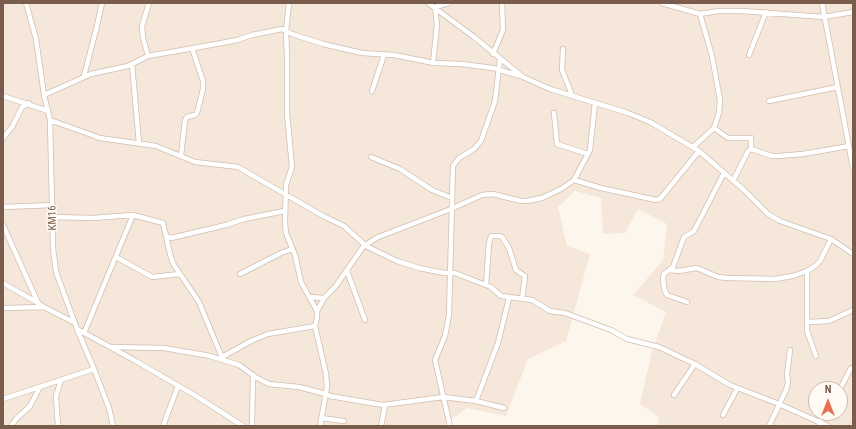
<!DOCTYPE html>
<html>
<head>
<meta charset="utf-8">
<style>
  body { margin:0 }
  #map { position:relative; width:856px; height:429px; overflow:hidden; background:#fdf6ec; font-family:"Roboto Condensed",sans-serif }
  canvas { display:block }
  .frame { position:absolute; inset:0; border:4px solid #7a5c4d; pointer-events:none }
  .north { position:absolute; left:808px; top:381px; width:40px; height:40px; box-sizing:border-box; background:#fffaf3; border:1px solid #cabbb1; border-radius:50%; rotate:0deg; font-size:11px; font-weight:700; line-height:16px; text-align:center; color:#7a5c4d }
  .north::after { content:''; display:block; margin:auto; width:14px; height:18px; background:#e76f51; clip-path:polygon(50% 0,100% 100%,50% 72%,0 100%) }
</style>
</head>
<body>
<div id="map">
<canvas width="856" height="429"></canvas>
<div class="frame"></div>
<div class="north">N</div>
</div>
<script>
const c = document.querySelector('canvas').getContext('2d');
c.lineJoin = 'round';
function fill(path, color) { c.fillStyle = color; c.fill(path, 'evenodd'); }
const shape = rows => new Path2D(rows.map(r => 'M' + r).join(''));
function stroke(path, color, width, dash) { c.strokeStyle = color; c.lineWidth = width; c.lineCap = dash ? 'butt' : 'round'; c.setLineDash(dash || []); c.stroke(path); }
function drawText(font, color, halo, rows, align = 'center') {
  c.font = font + ' "Roboto Condensed",sans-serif'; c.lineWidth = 3; c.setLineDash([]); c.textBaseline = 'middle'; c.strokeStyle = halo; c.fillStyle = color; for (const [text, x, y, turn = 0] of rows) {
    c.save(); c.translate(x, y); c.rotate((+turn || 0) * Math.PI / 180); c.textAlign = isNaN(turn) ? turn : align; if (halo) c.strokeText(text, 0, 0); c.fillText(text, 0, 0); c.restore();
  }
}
fill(shape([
  [3,3,853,3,853,426,657,426,659,417,640,404,652,351,666,312,633,295,663,260,667,224,638,209,625,233,603,234,601,198,575,191,558,207,567,246,590,254,566,341,528,359,506,416,467,408,442,426,3,426],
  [816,389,840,389,840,413,816,413]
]), '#f5e8da');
const minor = shape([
  [26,3,36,39,44,95,50,120,53,248,56,272,77,329,94,369,109,408,113,426],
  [289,3,286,31,287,56,287,113,292,167,286,185,285,223,286,233,295,255,301,282,317,311,317,318,315,326,326,374,327,387,320,426],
  [428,3,474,37,523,77,550,89,628,113,650,122,699,151,744,190,768,214,780,221,831,239,853,254],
  [662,3,700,14,719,11,741,11,824,17,853,12],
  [822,3,853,168],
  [435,7,449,3],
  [563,49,562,70,572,95],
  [493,54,503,30,502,3],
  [749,55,766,12],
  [148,56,143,38,142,26,149,3],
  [433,63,437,25,435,7],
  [132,64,139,143],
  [84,76,97,26,102,3],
  [372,91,384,55],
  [44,95,91,74,128,66,148,56,211,45,237,40,252,35,282,29,292,34,323,44,362,53,394,55,434,63,461,64,493,68,520,76],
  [3,96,48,111],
  [769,101,838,87],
  [554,113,557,144,588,154],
  [50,120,100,138,156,146,195,162,238,167,323,216,344,226,366,246,397,261,419,268,444,273,455,273,460,275,491,287,501,296,532,300,550,311,565,313,611,330,627,339,659,347,695,364,730,385,779,404,828,426],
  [714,128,728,138,751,138,751,149],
  [3,138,12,127,22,107,29,103],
  [693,147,714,128,719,113,720,100,712,56,700,14],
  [181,156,185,120,187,117,195,115,197,113,203,89,203,81,192,48],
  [371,157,400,169,432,190,452,198],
  [574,180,601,188,656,200,660,199,699,151],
  [733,181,748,151,751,149,772,156,778,156,803,154,849,146],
  [3,207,53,205],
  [52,217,93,218,133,215,163,223,171,258,174,265,199,302,223,360],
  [3,225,38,303],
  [166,236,171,238,226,225,244,219,285,211],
  [116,257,152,277,180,274],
  [669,270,679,271,697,268,718,277,728,278,775,279,793,276,807,271,815,266,820,261,831,239],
  [347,271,365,320],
  [807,271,807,331,816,356],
  [240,274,281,253,292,249],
  [3,283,38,303,44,307,75,323],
  [486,285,489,243,491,236,500,236,502,237,509,248,516,270,525,276,522,299],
  [310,297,324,298],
  [687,302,667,295,664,289,663,277,664,274,673,267,684,237,694,231,724,173],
  [3,308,44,307],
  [317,311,324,298,335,287,363,247,376,238,451,209,482,195,493,194,521,201,527,201,542,198,561,189,574,180,590,150,595,103],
  [808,322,829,321,853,310],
  [77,329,134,360,196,396,243,426],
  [84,333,133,215],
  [112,347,164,348,210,356,239,365,257,378,269,384,299,387,326,394,330,396,383,405,443,397,476,401,504,408],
  [222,357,251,341,268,334,315,326],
  [840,389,851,368],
  [674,395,695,364],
  [3,399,94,369],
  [476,401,498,343,509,298],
  [723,415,737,389],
  [321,418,344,421],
  [819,423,825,413],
  [11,426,16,419,30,406,40,387],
  [58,426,56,396,61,380],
  [163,426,178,386],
  [252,426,253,375],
  [381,426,385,406],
  [450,426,435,360,445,336,449,315,453,166,459,158,474,149,481,141,495,101,500,59],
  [769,426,786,390,788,383,787,374,790,350],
  [852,426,853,424]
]);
stroke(minor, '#d1beb0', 6);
stroke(minor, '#fff', 4.5);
drawText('11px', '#7a5c4d', '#fffaf3', [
  ["KM16",53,218,-91]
]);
</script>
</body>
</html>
